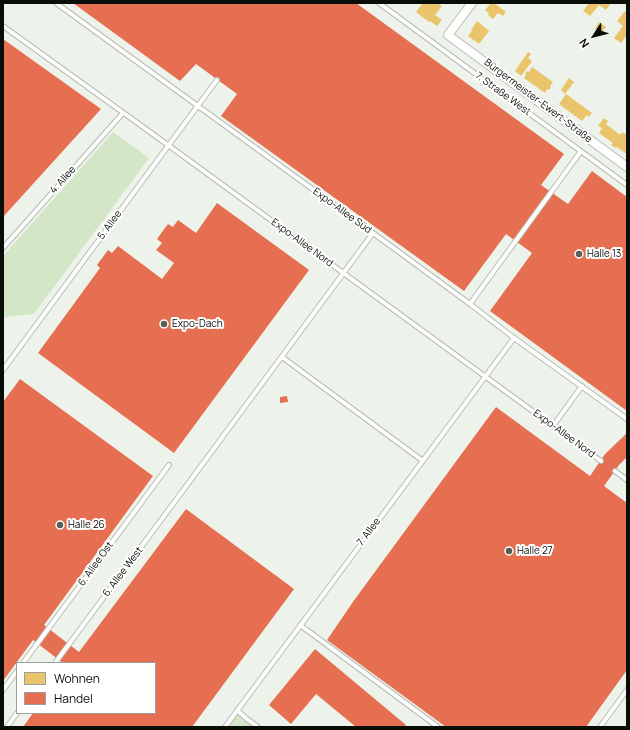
<!DOCTYPE html>
<html>
<head>
<meta charset="utf-8">
<style>
  body { margin:0 }
  #map { position:relative; width:630px; height:730px; overflow:hidden; background:#edf3ea; font-family:Manrope,sans-serif }
  canvas { display:block }
  .frame { position:absolute; inset:0; border:4px solid #0a0e08; pointer-events:none }
  .legend { position:absolute; left:16px; top:662px; width:140px; height:52px; box-sizing:border-box; background:#fff; border:1px solid #9d9f9c; margin:0; padding:5px 7px; list-style:none; font-size:12px; color:#0a0e08 }
  .legend li { display:flex; align-items:center; gap:8px; height:20px }
  .legend b { width:20px; border:1px solid #9d9f9c }
  .north { position:absolute; left:574px; top:16px; width:40px; height:40px; -webkit-text-stroke:3px #fff; paint-order:stroke; rotate:234deg; font-size:11px; font-weight:700; line-height:16px; text-align:center; color:#0a0e08 }
  .north::after { content:''; display:block; margin:auto; width:14px; height:18px; background:#0a0e08; clip-path:polygon(50% 0,100% 100%,50% 72%,0 100%) }
</style>
</head>
<body>
<div id="map">
<canvas width="630" height="730"></canvas>
<div class="frame"></div>
<ul class="legend">
<li><b style="height:11px;background:#e9c46a"></b>Wohnen</li>
<li><b style="height:11px;background:#e76f51"></b>Handel</li>
</ul>
<div class="north">N</div>
</div>
<script>
const c = document.querySelector('canvas').getContext('2d');
c.lineJoin = 'round';
function fill(path, color) { c.fillStyle = color; c.fill(path, 'evenodd'); }
const shape = rows => new Path2D(rows.map(r => 'M' + r).join(''));
function stroke(path, color, width, dash) { c.strokeStyle = color; c.lineWidth = width; c.lineCap = dash ? 'butt' : 'round'; c.setLineDash(dash || []); c.stroke(path); }
function drawText(font, color, halo, rows, align = 'center') {
  c.font = font + ' Manrope,sans-serif'; c.lineWidth = 4; c.setLineDash([]); c.textBaseline = 'middle'; c.strokeStyle = halo; c.fillStyle = color; for (const [text, x, y, turn = 0] of rows) {
    c.save(); c.translate(x, y); c.rotate((+turn || 0) * Math.PI / 180); c.textAlign = isNaN(turn) ? turn : align; if (halo) c.strokeText(text, 0, 0); c.fillText(text, 0, 0); c.restore();
  }
}
fill(shape([
  [113,132,149,158,34,314,3,317,3,256],
  [235,712,254,727,225,727]
]), '#d3e7c7');
fill(shape([
  [423,3,437,3,442,6,435,15,442,20,437,26,430,21,429,22,416,12],
  [491,3,494,3,506,12,503,16,498,13,493,19,488,15,489,13,485,10],
  [589,3,611,3,606,10,599,5,590,16,583,11],
  [625,11,627,12,627,35,621,43,614,38,623,26,617,21],
  [477,21,489,31,479,44,468,36,472,31,471,30],
  [599,22,606,27,601,33,595,29],
  [528,52,531,54,528,58,532,61,521,76,515,71],
  [532,67,553,82,550,86,551,87,549,90,547,89,545,93,524,78,526,75,525,74,527,71,529,72],
  [569,78,574,82,565,94,561,90],
  [566,94,592,113,589,117,587,115,582,121,559,104],
  [604,118,608,121,606,124,620,135,622,132,627,135,627,151,625,153,617,147,616,148,611,145,613,143,599,133,602,128,598,126]
]), '#e9c46a');
fill(shape([
  [73,3,356,3,564,154,541,185,568,204,592,171,627,197,627,411,490,311,532,253,506,234,464,291,221,116,237,94,196,64,180,81],
  [3,39,101,109,3,217],
  [217,203,309,270,174,453,38,353,100,268,97,265,108,250,112,253,118,246,162,279,174,263,156,250,162,243,157,239,168,224,173,227,178,220,196,233],
  [20,379,153,476,44,625,79,652,186,509,294,589,192,727,23,727,33,713,155,713,155,663,63,663,33,640,3,681,3,402],
  [287,396,288,402,280,403,280,397],
  [496,407,590,476,605,454,627,433,627,457,619,465,604,486,627,503,627,670,586,727,446,727,327,640,355,599],
  [315,649,406,725,405,727,356,727,316,694,291,724,269,705]
]), '#e76f51');
const lane = shape([
  [56,3,373,233,470,304,514,338,627,419],
  [379,3,627,185],
  [3,26,168,145,601,461],
  [3,248,123,113],
  [470,304,581,151],
  [282,357,423,461],
  [3,370,171,142,217,80],
  [553,426,582,386],
  [615,471,627,480],
  [300,625,438,727],
  [23,663,169,465],
  [55,663,190,481,373,233],
  [3,690,17,671],
  [237,710,247,719,258,727],
  [7,727,17,713],
  [225,727,514,338],
  [600,727,627,690]
]);
const street = shape([
  [472,3,448,35,627,167]
]);
stroke(lane, '#b8bcb5', 6);
stroke(street, '#b8bcb5', 10);
stroke(lane, '#fcfdfc', 4);
stroke(street, '#fcfdfc', 8);
for (const [x, y, r, color] of [
  [579,254,4,"#595e57"],
  [164,324,4,"#595e57"],
  [60,525,4,"#595e57"],
  [509,551,4,"#595e57"]
]) { const dot = new Path2D(); dot.arc(x, y, r, 0, 2 * Math.PI); c.fillStyle = color; c.fill(dot); stroke(dot, '#fff', 1.5); }
drawText('10px', '#0a0e08', '#fff', [
  ["7. Straße West",503,94,36],
  ["Bürgermeister-Ewert-Straße",538,101,37],
  ["4. Allee",63,180,-48],
  ["Expo-Allee Süd",342,211,36],
  ["5. Allee",110,225,-54],
  ["Expo-Allee Nord",302,243,36],
  ["Expo-Allee Nord",564,434,36],
  ["7. Allee",369,532,-53],
  ["6. Allee Ost",96,564,-54],
  ["6. Allee West",123,572,-53]
]);
drawText('10px', '#0a0e08', '#fff', [
  ["Halle 13",587,254],
  ["Expo-Dach",172,324],
  ["Halle 26",68,525],
  ["Halle 27",517,551]
], 'left');
</script>
</body>
</html>
